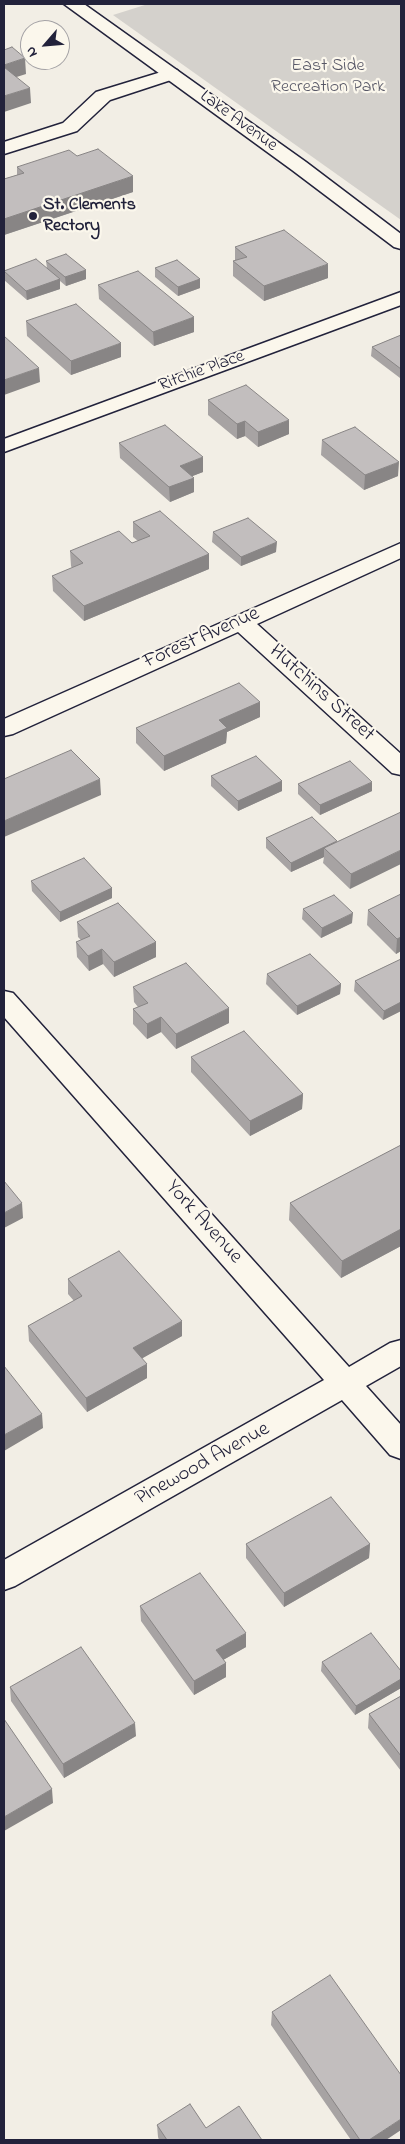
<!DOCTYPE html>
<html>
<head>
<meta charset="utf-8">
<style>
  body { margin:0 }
  #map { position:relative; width:405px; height:2144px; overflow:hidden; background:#f2eee5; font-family:"Indie Flower",sans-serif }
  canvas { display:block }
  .frame { position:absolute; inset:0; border:5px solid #22223b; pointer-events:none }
  .north { position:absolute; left:20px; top:20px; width:50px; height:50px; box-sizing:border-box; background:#fbf7ec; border:1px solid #a4a2a5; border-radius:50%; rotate:243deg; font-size:14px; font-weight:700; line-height:20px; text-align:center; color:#22223b }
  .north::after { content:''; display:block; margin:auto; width:18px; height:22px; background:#22223b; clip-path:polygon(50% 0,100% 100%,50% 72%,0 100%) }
</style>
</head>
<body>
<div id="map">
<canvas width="405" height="2144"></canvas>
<div class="frame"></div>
<div class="north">N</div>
</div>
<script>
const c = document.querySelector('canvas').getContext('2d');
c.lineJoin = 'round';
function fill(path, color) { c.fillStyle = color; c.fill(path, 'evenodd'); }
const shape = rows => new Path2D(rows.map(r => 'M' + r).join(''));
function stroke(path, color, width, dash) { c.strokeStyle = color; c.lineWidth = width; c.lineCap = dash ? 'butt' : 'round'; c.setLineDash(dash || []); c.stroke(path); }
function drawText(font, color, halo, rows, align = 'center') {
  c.font = font + ' "Indie Flower",sans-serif'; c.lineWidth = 4.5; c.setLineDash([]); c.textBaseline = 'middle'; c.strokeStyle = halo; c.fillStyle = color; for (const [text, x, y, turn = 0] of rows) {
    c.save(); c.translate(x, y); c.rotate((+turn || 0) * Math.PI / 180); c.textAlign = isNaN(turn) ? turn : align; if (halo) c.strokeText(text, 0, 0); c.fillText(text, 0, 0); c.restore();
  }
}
fill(shape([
  [148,4,401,4,401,220,113,15]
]), '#d4d1cc');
const lane = shape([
  [171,69,177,70,180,74,177,78,110,100,77,131,4,154,4,142,63,123,96,92,171,69]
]);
const street = shape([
  [401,292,401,305,4,452,4,439,401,292],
  [401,543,401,558,257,624,401,754,401,775,392,773,238,632,13,734,4,736,4,719,401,543],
  [4,991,13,993,349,1367,390,1343,401,1340,401,1366,366,1386,401,1425,401,1459,390,1455,342,1400,15,1586,4,1590,4,1560,324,1380,4,1017,4,991]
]);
const secondary = shape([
  [64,4,84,4,306,162,401,234,401,249,394,247,292,170,64,4]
]);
stroke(lane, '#22223b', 3);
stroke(street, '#22223b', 3);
stroke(secondary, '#22223b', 3);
fill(lane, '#fbf7ec');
fill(street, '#fbf7ec');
fill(secondary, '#fbf7ec');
fill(shape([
  [77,156,133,192,4,235,4,179,17,175,17,167],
  [235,247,328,278,264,301,233,276,233,261,235,261],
  [46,261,86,270,86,279,66,286,60,281,60,289,27,300,4,280,4,270,47,268],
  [155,268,200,279,200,288,178,296,155,277],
  [98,285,194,332,154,346,99,299],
  [26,321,121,357,71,375,27,336],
  [401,335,401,377,400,378,371,356,372,347],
  [208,400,289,434,258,447,245,436,237,439,208,415],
  [322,440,398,476,364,490,321,455],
  [119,443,203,472,192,476,194,492,170,502,120,458],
  [133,522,209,554,209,569,84,621,53,591,52,576,72,568,71,566,70,551,132,543,138,541,133,537],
  [213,532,276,552,241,566,212,542],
  [260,702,260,717,227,732,226,743,164,771,136,743,136,728],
  [211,776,282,781,282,791,238,811,211,786],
  [298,784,372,791,320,815,298,794],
  [401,812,350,889,323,863,324,857,291,872,266,848,266,838,337,842],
  [31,881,112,888,112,898,60,922,32,891],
  [401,894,401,951,396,954,367,925,368,910],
  [303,909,352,923,321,938,302,919],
  [77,922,156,942,156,957,114,977,103,964,89,971,77,957,76,942,81,940,78,937],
  [401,959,401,1011,383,1020,354,991,355,981],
  [267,974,341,984,340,994,297,1015,266,984],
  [133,987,229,1023,176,1049,161,1032,147,1039,133,1024,133,1009,138,1007,134,1002],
  [191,1057,303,1094,302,1109,250,1136,191,1072],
  [401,1145,401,1246,341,1278,289,1220,290,1203],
  [68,1279,182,1336,142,1358,147,1378,87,1412,29,1341,28,1326,74,1301,68,1294],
  [246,1544,370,1544,369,1558,284,1607,246,1558],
  [140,1606,246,1647,223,1660,226,1663,226,1677,194,1695,141,1621],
  [322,1662,401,1671,401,1688,355,1715,321,1671],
  [10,1687,136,1736,64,1778,11,1701],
  [401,1696,401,1771,368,1728,369,1714],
  [272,2012,386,2140,351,2140,271,2025],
  [157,2125,262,2140,159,2140,158,2137]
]), '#a7a3a3');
fill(shape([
  [25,58,26,74,4,81,4,65],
  [30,88,31,103,4,112,4,96],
  [133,176,133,192,4,235,4,219],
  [328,264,328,278,264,301,264,286],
  [86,270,86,279,66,286,65,277],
  [60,279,60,289,27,300,26,291],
  [200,279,200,288,178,296,178,287],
  [194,317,194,332,154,346,153,332],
  [121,343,121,357,71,375,71,361],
  [39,368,40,382,4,395,4,380],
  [289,420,289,434,258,447,258,432],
  [245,421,245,436,237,439,237,424],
  [203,457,203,472,180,481,180,466],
  [399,462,398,476,364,490,365,475],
  [194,478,194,492,170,502,169,487],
  [277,542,276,552,241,566,241,557],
  [209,554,209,569,84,621,84,606],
  [260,702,260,717,227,732,226,743,164,771,164,756,219,720],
  [100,779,101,795,4,837,4,821],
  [282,781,282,791,238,811,238,801],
  [372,782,372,791,320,815,320,805],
  [337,841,324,848,324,857,291,872,291,863],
  [401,850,401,864,350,889,351,874],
  [112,888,112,898,60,922,60,912],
  [353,913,352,923,321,938,322,928],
  [401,937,401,951,396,954,397,939],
  [156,942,156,957,114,977,114,962],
  [102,949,103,964,89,971,88,956],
  [341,984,340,994,297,1015,297,1006],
  [401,1002,401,1011,383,1020,384,1011],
  [229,1008,229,1023,176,1049,176,1034],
  [161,1017,161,1032,147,1039,147,1024],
  [303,1094,302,1109,250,1136,250,1121],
  [22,1203,23,1218,4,1228,4,1213],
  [401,1229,401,1246,341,1278,342,1261],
  [182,1321,182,1336,134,1363,133,1348],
  [147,1364,147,1378,87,1412,86,1398],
  [42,1414,43,1428,4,1451,4,1435],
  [370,1544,369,1558,284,1607,284,1593],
  [246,1633,246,1647,216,1664,216,1650],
  [226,1663,226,1677,194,1695,194,1681],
  [401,1679,401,1688,355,1715,356,1706],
  [135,1723,136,1736,64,1778,63,1764],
  [52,1789,53,1803,4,1831,4,1817],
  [401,2119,401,2130,386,2140,369,2140]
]), '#888585');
const building = shape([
  [12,47,25,58,4,65,4,50,12,47],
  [4,67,30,88,4,96,4,67],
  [98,149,133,176,4,219,4,179,24,173,17,167,69,150,77,156,98,149],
  [284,230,328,264,264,286,233,261,247,257,235,247,284,230],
  [66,254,86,270,65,277,46,261,66,254],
  [36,259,60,279,26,291,4,271,36,259],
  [177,260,200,279,178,287,155,268,177,260],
  [138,271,194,317,153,332,98,285,138,271],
  [76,304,121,343,71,361,26,321,76,304],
  [401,335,401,369,372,347,401,335],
  [4,336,39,368,4,380,4,336],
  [246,385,289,420,258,432,245,421,237,424,208,400,246,385],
  [165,425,203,457,180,466,194,478,169,487,119,443,165,425],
  [355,427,399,462,365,475,322,440,355,427],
  [160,511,209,554,84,606,52,576,83,563,70,551,119,531,132,543,150,536,133,522,160,511],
  [248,518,277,542,241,557,213,532,248,518],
  [239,683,260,702,219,720,227,728,164,756,136,728,239,683],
  [71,750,100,779,4,821,4,779,71,750],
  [256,756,282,781,238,801,211,776,256,756],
  [350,761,372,782,320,805,298,784,350,761],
  [401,812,401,850,351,874,324,848,401,812],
  [312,817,337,841,291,863,266,838,312,817],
  [84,858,112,888,60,912,31,881,84,858],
  [401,894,401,937,397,939,368,910,401,894],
  [334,895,353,913,322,928,303,909,334,895],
  [118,903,156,942,114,962,102,949,88,956,76,942,90,936,77,922,118,903],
  [310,954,341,984,297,1006,267,974,310,954],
  [401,959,401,1002,384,1011,355,981,401,959],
  [186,963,229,1008,176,1034,161,1017,147,1024,133,1009,148,1003,133,987,186,963],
  [244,1031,303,1094,250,1121,191,1057,244,1031],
  [401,1145,401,1229,342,1261,290,1203,401,1145],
  [4,1181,22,1203,4,1213,4,1181],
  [119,1251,182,1321,133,1348,147,1364,86,1398,28,1326,82,1296,68,1279,119,1251],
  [4,1366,42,1414,4,1435,4,1366],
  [331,1497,370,1544,284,1593,246,1544,331,1497],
  [200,1573,246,1633,216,1650,226,1663,194,1681,140,1606,200,1573],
  [371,1633,401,1671,401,1679,356,1706,322,1662,371,1633],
  [81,1647,135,1723,63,1764,10,1687,81,1647],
  [401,1696,401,1756,369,1714,401,1696],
  [4,1719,52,1789,4,1817,4,1719],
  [330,1975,401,2075,401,2119,369,2140,360,2140,272,2012,330,1975],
  [190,2104,206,2128,239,2106,262,2140,167,2140,157,2125,190,2104]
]);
fill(building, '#c2bebe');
stroke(building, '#888585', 1);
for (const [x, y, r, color] of [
  [33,216,5,"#22223b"]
]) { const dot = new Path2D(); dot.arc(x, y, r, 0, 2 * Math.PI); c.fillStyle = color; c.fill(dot); stroke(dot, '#fbf7ec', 2); }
drawText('18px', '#575766', '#fbf7ec', [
  ["East Side",328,67],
  ["Recreation Park",328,88]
]);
drawText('18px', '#22223b', '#fbf7ec', [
  ["Lake Avenue",238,122,36],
  ["Ritchie Place",202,372,-20]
]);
drawText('bold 18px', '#22223b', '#fbf7ec', [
  ["St. Clements",43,206],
  ["Rectory",43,227]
], 'left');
drawText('21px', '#22223b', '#fbf7ec', [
  ["Forest Avenue",202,639,-24],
  ["Hutchins Street",321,694,42],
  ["York Avenue",203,1223,48],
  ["Pinewood Avenue",203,1465,-29]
]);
</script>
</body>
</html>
